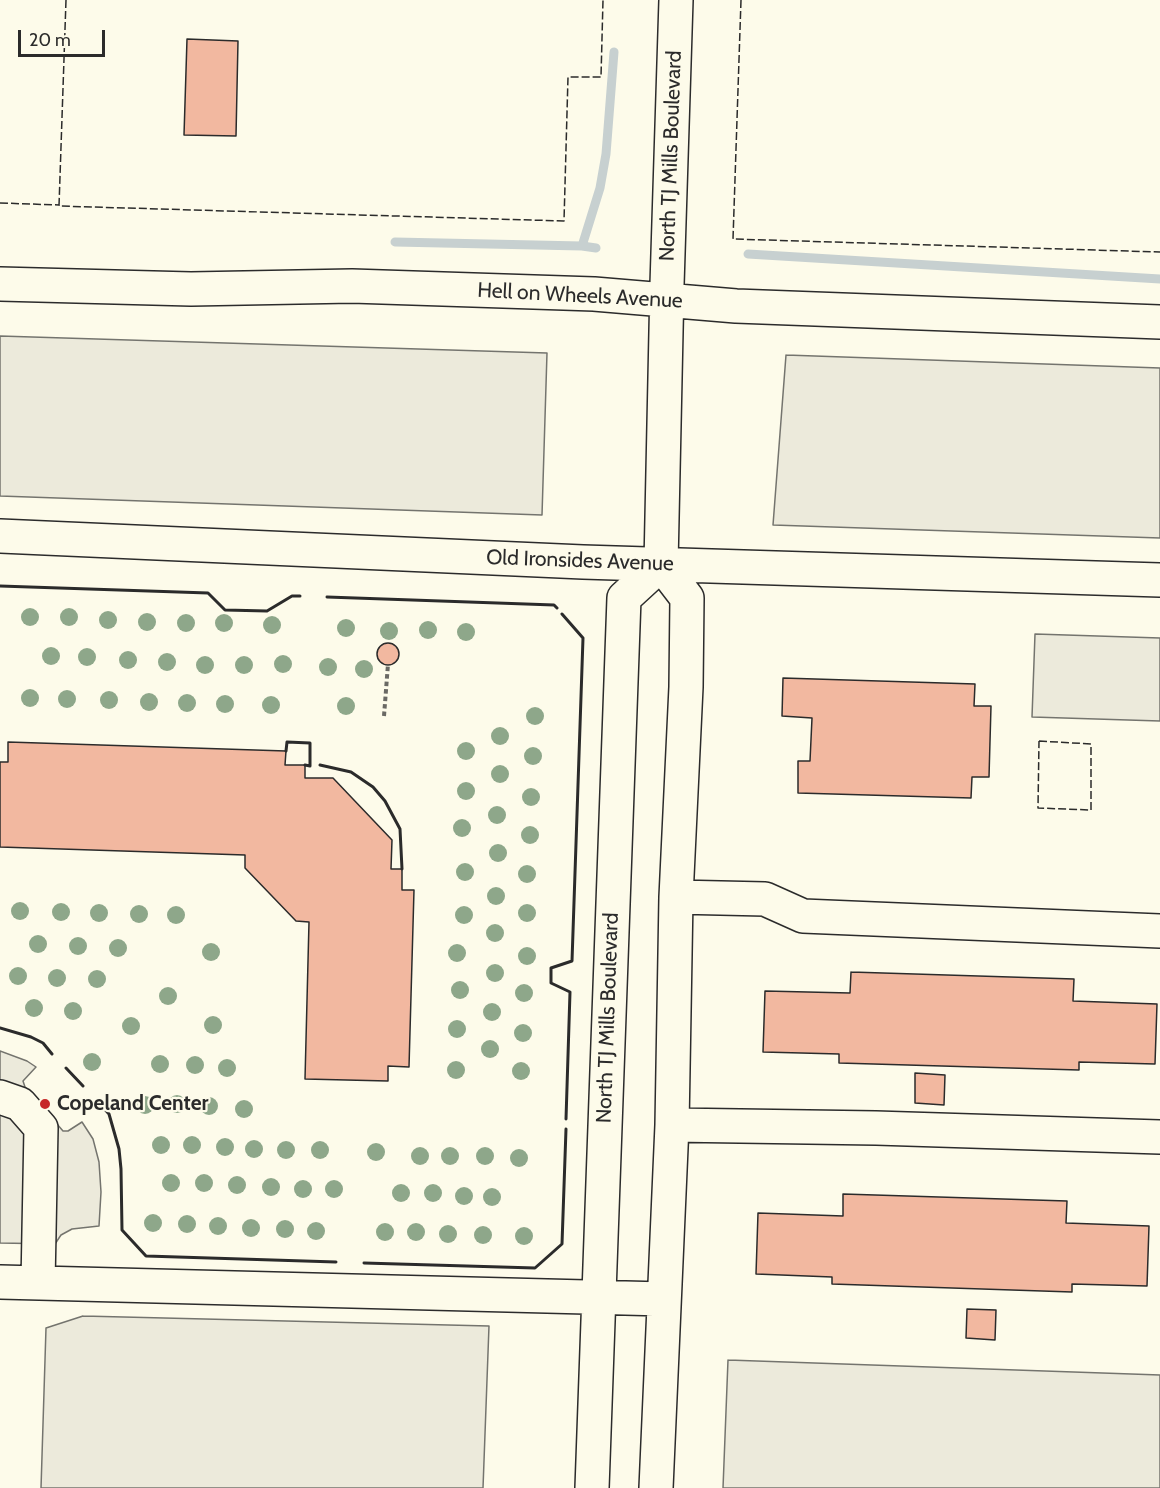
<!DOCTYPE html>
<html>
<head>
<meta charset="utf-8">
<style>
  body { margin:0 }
  #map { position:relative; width:1160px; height:1488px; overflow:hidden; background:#fdfbea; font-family:Cabin,sans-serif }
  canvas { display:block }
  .scale { position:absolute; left:18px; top:30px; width:87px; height:27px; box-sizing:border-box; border:3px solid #2b2b2b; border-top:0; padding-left:8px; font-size:18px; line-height:21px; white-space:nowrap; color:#2b2b2b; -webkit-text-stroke:4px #fdfbea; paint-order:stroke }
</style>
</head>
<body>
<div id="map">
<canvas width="1160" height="1488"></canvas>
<div class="scale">20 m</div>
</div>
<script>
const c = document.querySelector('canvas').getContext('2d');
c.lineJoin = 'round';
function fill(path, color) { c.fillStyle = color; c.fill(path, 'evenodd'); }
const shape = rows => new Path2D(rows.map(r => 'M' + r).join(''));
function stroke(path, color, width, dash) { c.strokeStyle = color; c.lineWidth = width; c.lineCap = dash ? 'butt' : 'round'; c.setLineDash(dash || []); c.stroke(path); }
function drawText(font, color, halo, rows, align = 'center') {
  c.font = font + ' Cabin,sans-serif'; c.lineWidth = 4.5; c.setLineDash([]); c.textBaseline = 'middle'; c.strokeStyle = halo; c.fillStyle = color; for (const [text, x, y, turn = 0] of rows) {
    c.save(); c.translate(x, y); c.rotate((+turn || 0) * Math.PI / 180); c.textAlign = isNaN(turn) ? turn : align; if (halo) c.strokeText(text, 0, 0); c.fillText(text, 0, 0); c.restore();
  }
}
const parking = shape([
  [0,336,547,353,542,515,0,496,0,336],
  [786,355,1160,368,1160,538,773,525,786,355],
  [1035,634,1160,638,1160,721,1032,717,1035,634],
  [0,1051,27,1061,36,1067,23,1081,25,1087,63,1131,68,1131,82,1122,93,1139,99,1162,101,1192,99,1226,72,1229,61,1235,55,1244,0,1243,0,1051],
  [83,1316,489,1326,483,1488,41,1488,46,1328,83,1316],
  [728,1360,1160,1375,1160,1488,723,1488,728,1360]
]);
fill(parking, '#eceadb');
stroke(parking, '#74746e', 1.5);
stroke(shape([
  [395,242,582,246,596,248],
  [582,246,600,188,606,154,614,52],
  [748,254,1160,279]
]), '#c7d0d0', 9);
const building = shape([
  [187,39,238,41,236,136,184,135,187,39],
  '377 654a11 11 0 1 1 22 0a11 11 0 1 1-22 0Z',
  [783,678,975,684,974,706,991,706,989,777,972,777,971,798,798,793,798,761,810,761,812,718,782,716,783,678],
  [8,742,286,751,285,765,305,765,305,778,333,778,392,840,391,869,402,869,402,890,414,890,409,1067,388,1066,388,1081,305,1079,309,922,296,921,245,868,245,855,0,847,0,762,8,762,8,742],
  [851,972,1074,979,1073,1001,1157,1004,1155,1064,1079,1062,1079,1070,839,1063,839,1054,763,1052,765,991,850,993,851,972],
  [915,1073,945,1075,944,1105,915,1103,915,1073],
  [843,1194,1067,1201,1066,1223,1149,1226,1147,1286,1072,1284,1072,1292,832,1284,832,1277,756,1274,758,1213,843,1216,843,1194],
  [967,1309,996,1310,995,1340,966,1338,967,1309]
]);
fill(building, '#f2b8a0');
stroke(building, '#2b2b2b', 1.5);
const minor = shape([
  [0,284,191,289,352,286,594,294,736,306,1160,322],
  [0,536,583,562,1160,580],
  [676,897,765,899,803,916,1160,931],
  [0,1097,20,1104,41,1128,38,1283],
  [672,1125,876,1128,1160,1137],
  [0,1282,664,1299],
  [592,1488,624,598,661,564],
  [656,1488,672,1125,676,897,686,687,687,598,661,564,667,285,676,0]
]);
stroke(minor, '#2b2b2b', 36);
stroke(shape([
  [384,716,388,664]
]), '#6a6964', 4, [4.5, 3]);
stroke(minor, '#fdfbea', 33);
stroke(shape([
  [66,0,59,206,564,221,568,77,601,77,603,0],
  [741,0,733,239,1160,252],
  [0,203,59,205],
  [1039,741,1091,744,1091,810,1038,808,1039,741]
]), '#2b2b2b', 1.5, [8, 3]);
stroke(shape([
  [0,586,208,593,225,610,267,611,292,596,300,596],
  [327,597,554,605,557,608],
  [562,614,583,638,572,961,551,968,551,983,570,992,566,1119],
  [286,751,287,742,310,743,310,766,305,765],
  [320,765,351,772,373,787,385,801,400,829,402,869],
  [0,1028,31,1037,43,1043,52,1054],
  [66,1068,83,1086],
  [98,1102,109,1114,119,1149,121,1169,122,1230,146,1256,336,1262],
  [364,1263,535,1268,562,1244,566,1129]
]), '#2b2b2b', 3);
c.fillStyle = '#8ea78a';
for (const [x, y] of [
  [30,617],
  [69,617],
  [108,620],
  [147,622],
  [186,623],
  [224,623],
  [272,625],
  [346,628],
  [428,630],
  [389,631],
  [466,632],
  [51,656],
  [87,657],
  [128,660],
  [167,662],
  [283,664],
  [205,665],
  [244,665],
  [328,667],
  [364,669],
  [30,698],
  [67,699],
  [109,700],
  [149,702],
  [187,703],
  [225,704],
  [271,705],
  [346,706],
  [535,716],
  [500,736],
  [466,751],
  [533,756],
  [500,774],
  [466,791],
  [531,797],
  [497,815],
  [462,828],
  [530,835],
  [498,853],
  [465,872],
  [527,874],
  [496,896],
  [20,911],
  [61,912],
  [99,913],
  [527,913],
  [139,914],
  [176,915],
  [464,915],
  [495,933],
  [38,944],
  [78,946],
  [118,948],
  [211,952],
  [457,953],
  [527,956],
  [495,973],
  [18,976],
  [57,978],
  [97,979],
  [460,990],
  [524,993],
  [168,996],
  [34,1008],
  [73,1011],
  [492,1012],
  [213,1025],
  [131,1026],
  [457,1029],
  [523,1033],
  [490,1049],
  [92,1062],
  [160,1064],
  [195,1065],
  [227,1068],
  [456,1070],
  [521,1071],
  [177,1104],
  [145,1105],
  [209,1106],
  [244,1109],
  [161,1145],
  [192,1145],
  [225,1147],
  [254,1149],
  [286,1150],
  [320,1150],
  [376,1152],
  [420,1156],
  [450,1156],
  [485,1156],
  [519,1158],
  [171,1183],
  [204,1183],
  [237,1185],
  [271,1187],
  [303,1189],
  [334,1189],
  [401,1193],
  [433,1193],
  [464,1196],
  [492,1197],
  [153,1223],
  [187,1224],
  [218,1226],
  [251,1228],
  [285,1229],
  [316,1231],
  [385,1232],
  [416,1232],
  [448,1234],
  [483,1235],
  [524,1236]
]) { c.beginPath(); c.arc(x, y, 9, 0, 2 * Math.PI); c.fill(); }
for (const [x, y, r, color] of [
  [45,1104,6,"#c62828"]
]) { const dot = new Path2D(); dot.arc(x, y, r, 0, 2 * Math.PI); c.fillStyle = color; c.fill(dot); stroke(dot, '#fdfbea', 2); }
drawText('21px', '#2b2b2b', '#fdfbea', [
  ["North TJ Mills Boulevard",671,156,-88],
  ["Hell on Wheels Avenue",580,296,3],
  ["Old Ironsides Avenue",580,561,2],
  ["North TJ Mills Boulevard",608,1018,-88]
]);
drawText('bold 21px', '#2b2b2b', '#fdfbea', [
  ["Copeland Center",57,1104]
], 'left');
</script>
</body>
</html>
